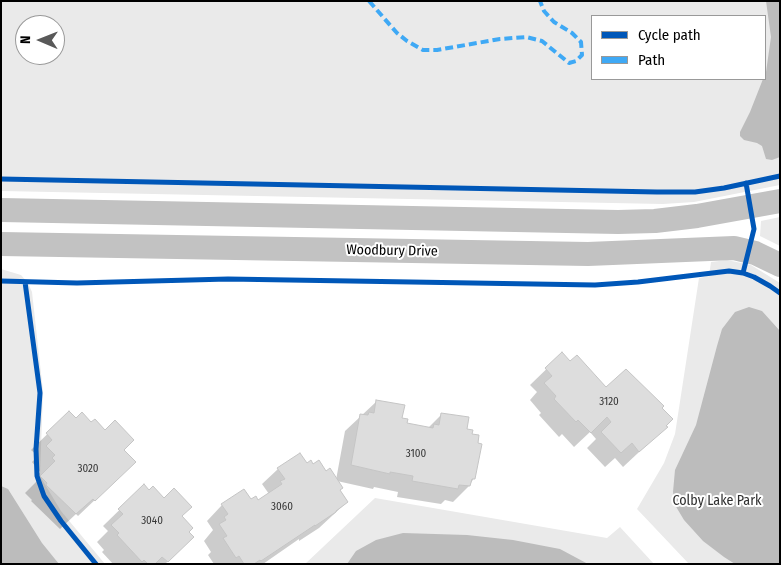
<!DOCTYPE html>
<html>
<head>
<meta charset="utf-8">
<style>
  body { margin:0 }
  #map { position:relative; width:781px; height:565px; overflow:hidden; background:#fff; font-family:"Fira Sans Condensed",sans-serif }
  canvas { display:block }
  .frame { position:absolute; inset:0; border:2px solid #000; pointer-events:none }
  .legend { position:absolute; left:591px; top:15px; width:175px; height:65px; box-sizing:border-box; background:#fff; border:1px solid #999; margin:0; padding:6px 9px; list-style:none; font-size:15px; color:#000 }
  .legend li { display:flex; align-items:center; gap:10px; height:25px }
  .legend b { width:25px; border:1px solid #999 }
  .north { position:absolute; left:15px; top:15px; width:50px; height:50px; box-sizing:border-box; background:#fff; border:1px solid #999; border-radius:50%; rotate:271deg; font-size:14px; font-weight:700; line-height:20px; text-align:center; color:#000 }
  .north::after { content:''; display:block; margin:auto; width:18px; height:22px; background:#595959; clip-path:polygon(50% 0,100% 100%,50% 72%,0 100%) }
</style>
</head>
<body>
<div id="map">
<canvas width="781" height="565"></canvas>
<div class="frame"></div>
<ul class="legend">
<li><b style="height:6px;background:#0057b8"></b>Cycle path</li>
<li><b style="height:6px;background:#3fa9f5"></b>Path</li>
</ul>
<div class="north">N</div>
</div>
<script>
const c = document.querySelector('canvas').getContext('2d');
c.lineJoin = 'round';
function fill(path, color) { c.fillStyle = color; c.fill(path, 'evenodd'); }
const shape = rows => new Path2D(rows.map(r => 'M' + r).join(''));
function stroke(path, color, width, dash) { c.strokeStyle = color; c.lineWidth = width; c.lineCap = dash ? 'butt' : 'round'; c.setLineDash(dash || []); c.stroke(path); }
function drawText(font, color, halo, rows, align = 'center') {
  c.font = font + ' "Fira Sans Condensed",sans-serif'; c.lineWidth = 4; c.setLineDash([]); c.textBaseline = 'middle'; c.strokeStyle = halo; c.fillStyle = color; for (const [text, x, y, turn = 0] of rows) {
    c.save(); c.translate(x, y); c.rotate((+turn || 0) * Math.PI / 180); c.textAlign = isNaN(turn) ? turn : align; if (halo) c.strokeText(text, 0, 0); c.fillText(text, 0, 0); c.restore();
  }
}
fill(shape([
  [1,1,780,1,780,185,694,202,663,204,1,191],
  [592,16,765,16,765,79,592,79],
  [25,25,55,25,55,55,25,55],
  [780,217,780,246,760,236,761,221],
  [727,260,751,265,780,283,780,564,689,564,637,509,664,463,675,434,699,278,709,276,711,262],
  [1,269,21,275,28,283,32,292,43,391,40,476,61,511,105,564,1,564],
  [375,498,607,538,620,527,654,564,305,564]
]), '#eaeaea');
fill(shape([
  [766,1,780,1,780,157,772,160,766,159,762,146,757,143,744,140,740,136,740,132,750,112,763,79,765,79,771,37],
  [749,307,762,311,780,331,780,564,735,564,724,557,703,541,684,520,675,505,673,492,675,470,696,425,717,346,722,329,735,312],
  [1,486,8,489,42,543,59,564,1,564],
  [403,533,467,535,513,540,560,549,588,564,347,564,356,551,376,540]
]), '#bcbcbc');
fill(shape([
  [562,354,570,363,606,388,661,408,666,427,623,467,615,458,605,467,587,448,596,439,590,432,574,447,562,434,559,437,539,415,541,413,530,400,537,392,530,385],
  [377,401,405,424,428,428,442,414,465,430,474,478,469,486,453,502,445,500,441,504,397,497,398,492,374,487,373,489,337,481,339,491,347,502,319,528,299,541,299,539,263,564,214,564,208,555,211,552,204,541,213,530,207,521,222,505,258,502,269,494,262,484,278,469,306,465,326,472,336,480,345,431],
  [69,413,76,420,122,450,118,478,78,516,76,514,60,529,31,501,32,500,25,493,40,478,38,475,40,472,32,462,38,456,31,450],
  [144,486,181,516,187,532,177,553,165,564,113,564,102,552,104,550,97,542,108,531,103,526]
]), '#0003');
const building = shape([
  [562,352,570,361,577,355,606,387,626,369,664,406,662,408,673,419,666,426,668,427,639,452,632,443,621,453,601,432,611,422,607,417,591,433,578,420,576,422,554,399,556,396,544,383,552,376,545,368,562,352],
  [376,400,405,405,402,418,408,419,407,423,433,428,434,424,439,425,441,413,469,417,467,429,473,430,472,434,479,435,478,443,482,444,475,479,472,479,470,486,459,485,458,489,412,481,413,476,390,472,390,474,351,465,360,414,368,415,369,412,374,413,376,400],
  [69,411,76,418,82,412,91,422,95,419,105,430,115,420,134,440,124,450,136,462,95,501,93,499,76,514,46,485,47,483,40,476,55,461,52,458,55,455,46,446,52,440,46,433,69,411],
  [300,453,307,463,311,460,313,464,319,460,326,471,330,468,343,488,340,490,348,502,336,511,336,512,315,526,315,525,261,561,260,560,254,564,244,564,239,556,236,558,223,538,227,536,219,524,226,520,224,517,228,514,221,504,244,489,251,499,256,496,258,500,282,484,280,481,285,479,277,468,300,453],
  [144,484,149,490,153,486,164,498,174,488,192,507,182,516,193,528,189,532,194,537,168,562,162,557,155,564,148,564,144,560,142,562,117,535,119,533,111,525,123,514,118,509,144,484]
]);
fill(building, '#ddd');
stroke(building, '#c5c5c5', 1);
stroke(shape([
  [1,210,618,222,655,221,697,216,780,201],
  [1,244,588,254,734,248,755,253,780,265]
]), '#c2c2c2', 24);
stroke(shape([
  [369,1,397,33,407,41,423,50,437,50,500,39,526,37,542,41,569,63,576,61,582,55,581,42,572,33,554,22,544,11,540,1]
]), '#3fa9f5', 4, [8, 4]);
stroke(shape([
  [1,179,657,192,695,192,724,188,780,176],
  [743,273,754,229,746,183],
  [1,281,77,283,228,279,595,285,638,282,729,271,743,273,754,277,770,286,780,293],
  [25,282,40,393,36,449,37,476,44,496,61,521,96,564]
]), '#0057b8', 5);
drawText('11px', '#373737', null, [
  ["3120",609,402],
  ["3100",416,454],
  ["3020",88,469],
  ["3060",282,507],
  ["3040",152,521]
]);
drawText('14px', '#000', '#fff', [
  ["Woodbury Drive",392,251,1]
]);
drawText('14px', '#303030', '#fff', [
  ["Colby Lake Park",717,501]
]);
</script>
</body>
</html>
